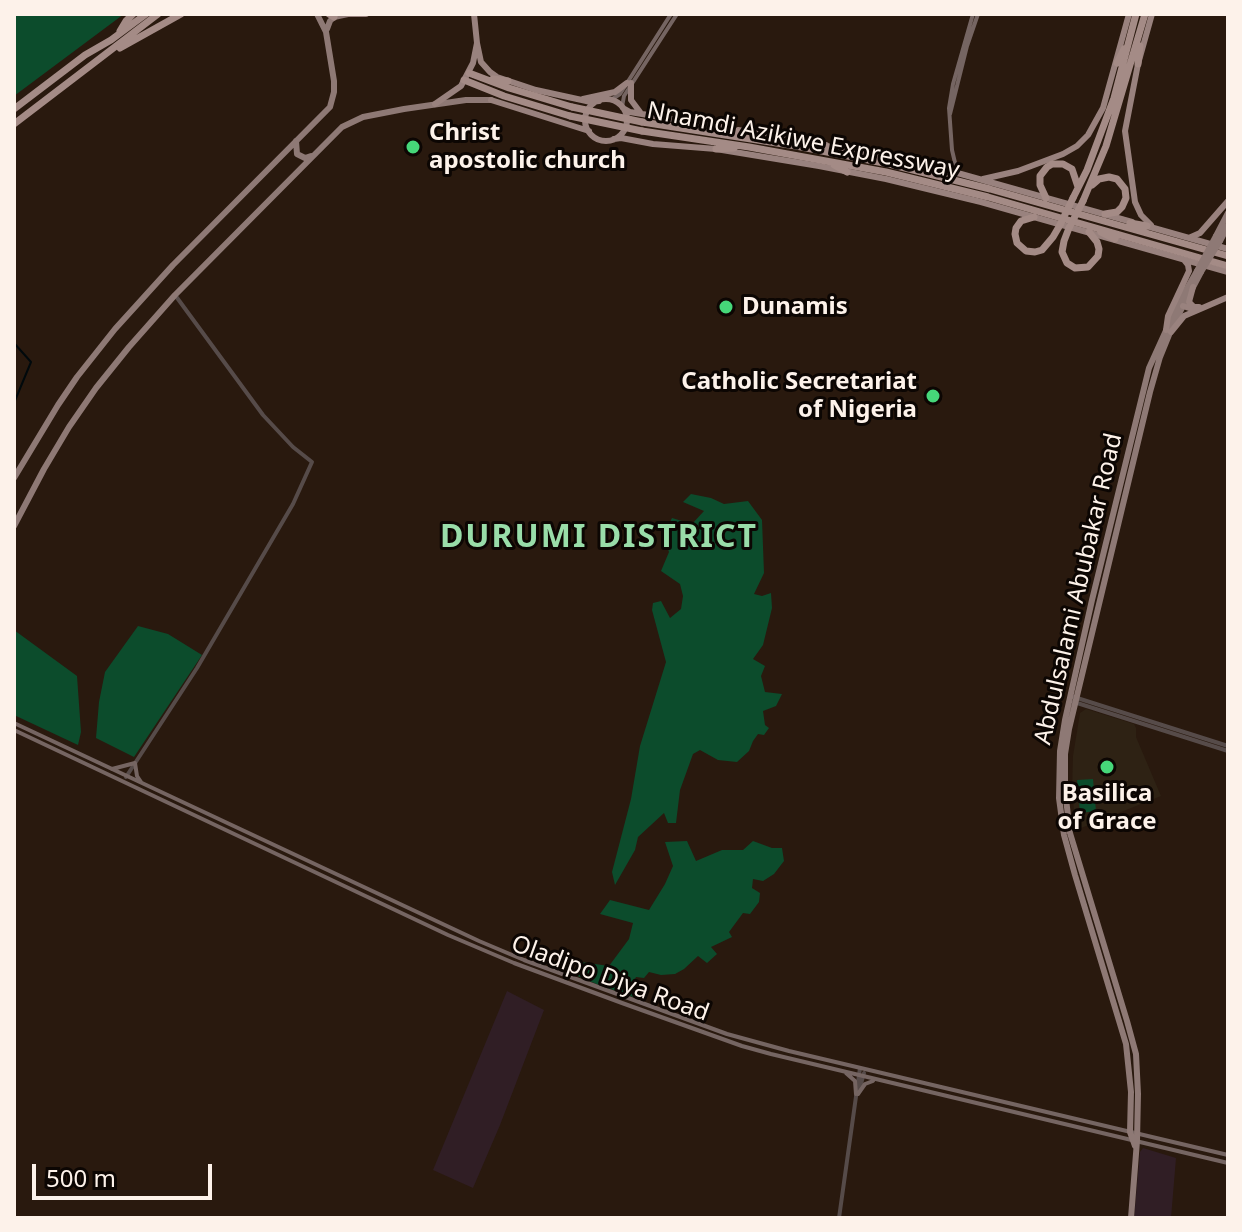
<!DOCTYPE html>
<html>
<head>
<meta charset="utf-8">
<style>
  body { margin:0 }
  #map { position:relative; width:1242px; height:1232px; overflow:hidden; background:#29190e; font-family:"Noto Sans",sans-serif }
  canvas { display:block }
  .frame { position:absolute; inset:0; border:16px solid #fdf2ea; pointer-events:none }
  .scale { position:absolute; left:32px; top:1164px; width:180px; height:36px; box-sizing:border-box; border:4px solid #fdf2ea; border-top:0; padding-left:10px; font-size:24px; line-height:28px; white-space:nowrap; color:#fdf2ea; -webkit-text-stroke:6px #0c0603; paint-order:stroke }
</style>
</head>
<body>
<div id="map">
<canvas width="1242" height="1232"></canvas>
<div class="frame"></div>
<div class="scale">500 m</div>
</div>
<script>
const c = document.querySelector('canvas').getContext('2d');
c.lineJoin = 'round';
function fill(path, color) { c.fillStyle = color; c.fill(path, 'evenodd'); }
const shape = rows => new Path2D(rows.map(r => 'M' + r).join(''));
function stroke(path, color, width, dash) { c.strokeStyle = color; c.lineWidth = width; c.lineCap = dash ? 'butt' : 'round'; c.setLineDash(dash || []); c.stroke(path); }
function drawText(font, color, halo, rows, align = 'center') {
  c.font = font + ' "Noto Sans",sans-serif'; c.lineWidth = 6; c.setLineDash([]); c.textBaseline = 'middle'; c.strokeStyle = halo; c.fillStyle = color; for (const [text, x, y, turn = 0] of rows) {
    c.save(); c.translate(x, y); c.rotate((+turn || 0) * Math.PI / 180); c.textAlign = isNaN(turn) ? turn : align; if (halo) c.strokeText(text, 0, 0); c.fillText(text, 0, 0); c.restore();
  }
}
fill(shape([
  [507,991,544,1010,500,1125,473,1188,433,1170],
  [1143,1148,1176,1158,1171,1218,1134,1218,1140,1152]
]), '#301e25');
fill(shape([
  [1086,709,1134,724,1136,728,1136,737,1161,796,1076,830,1072,791,1073,756,1080,713]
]), '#2e2214');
fill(shape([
  [14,14,124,14,14,96],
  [691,494,711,498,724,504,748,501,762,520,764,573,754,594,762,596,771,593,772,608,763,645,753,659,765,666,761,676,765,692,782,694,776,706,763,711,765,725,769,728,764,735,758,734,753,741,749,751,737,762,718,760,700,750,693,754,680,790,676,823,668,823,664,813,638,837,635,850,615,885,612,872,631,799,640,746,666,662,652,610,653,603,661,601,670,618,681,609,683,596,680,584,661,571,669,552,663,536,672,518,692,524,704,511,683,502],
  [138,626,168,634,202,655,134,757,96,738,99,702,105,672],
  [14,630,77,676,81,732,78,745,14,715],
  [1093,779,1096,811,1080,813,1077,780],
  [687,841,696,861,722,850,743,850,753,841,772,848,782,848,784,861,774,874,763,881,753,879,752,888,760,893,759,902,750,914,743,913,729,932,732,937,711,947,717,954,707,963,698,956,684,969,675,974,661,975,649,972,644,978,636,977,633,983,641,990,633,997,599,985,575,975,581,962,609,966,629,939,633,923,600,914,610,900,649,910,665,884,673,866,665,842]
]), '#0c4c2c');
stroke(shape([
  [14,343,31,362,14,403]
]), '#00090c', 2);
stroke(shape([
  [1074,697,1228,746],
  [1074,702,1228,751],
  [126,777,197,668,293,504,312,462,293,447,263,415,175,295],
  [859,1091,864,1073],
  [839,1218,860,1068]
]), '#564b49', 4);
stroke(shape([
  [611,100,620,94,671,14],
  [622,107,624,96,677,14],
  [950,114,967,46,978,14],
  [960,173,956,167,952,150,949,108,953,84,973,14],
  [14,723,479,941,524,960,727,1034,789,1051,1228,1155],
  [14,730,448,935,514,963,622,1003,742,1046,771,1054,1228,1163],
  [112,769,135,763,137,776,141,782],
  [846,1073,855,1081,856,1094],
  [858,1094,865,1084,873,1081]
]), '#756562', 4);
stroke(shape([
  [327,29,330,21,334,17,348,14],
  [296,141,297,154,305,158,311,156],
  [1216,236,1228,213],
  [1220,241,1228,226],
  [14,478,58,405,77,377,115,329,173,265,330,107,334,92,334,81,326,32,317,14],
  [14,526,44,469,69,427,96,388,129,347,175,295,342,127,363,117,404,109,466,100,491,100],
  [1135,1146,1130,1132,1131,1092,1126,1044,1075,875,1064,835,1059,798,1060,751,1065,720,1092,600,1149,368,1178,304,1197,271],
  [1131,1218,1137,1141,1138,1094,1136,1054,1127,1021,1070,833,1065,790,1065,754,1069,729,1150,392,1160,357,1173,325,1201,272]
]), '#8e7975', 6);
stroke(shape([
  [348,14,366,14],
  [477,43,481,62,490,72,497,77,536,90,591,102,599,101],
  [631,83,631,100,640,112],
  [583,99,615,92,627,83],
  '585 120a21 21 0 1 1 42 0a21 21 0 1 1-42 0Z',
  [491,100,589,131],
  [435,104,461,86,473,63,477,43,474,14],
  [623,108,630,112,727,128],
  [738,130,826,145],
  [614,139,621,138,653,144,716,149,819,166,886,179,981,202,1228,272],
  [837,147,961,174,1132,222],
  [983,179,1018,171,1063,154,1077,146,1088,135,1103,108,1129,14],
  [1143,225,1228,249],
  [1151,225,1141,215,1135,202,1125,131,1138,64,1152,14],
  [1191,237,1200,233,1228,201],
  [1193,287,1189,302,1194,307,1199,307],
  [1183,306,1195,310],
  [1166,330,1168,316,1189,271,1188,265,1184,260],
  [1171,332,1184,316,1228,297]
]), '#99827e', 6);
stroke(shape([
  [329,14,334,17],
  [120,31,126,21,133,14],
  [120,48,181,14],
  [1117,63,1124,49],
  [1138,64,1140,46],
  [469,73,509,88,572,107],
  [493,79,508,81],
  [464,80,504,96,570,116],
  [14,109,85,55,111,40,146,14],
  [642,122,796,146,889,164,990,189,1228,256],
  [14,124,158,14],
  [724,128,743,134],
  [642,131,749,147,886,172,988,197,1228,266],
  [816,147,838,147],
  [716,149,734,148],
  [834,165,847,172],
  [1092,185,1099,179,1109,177,1117,179,1125,189,1126,198,1122,207,1117,212,1105,214],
  [1046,198,1040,185,1040,176,1047,167,1052,164,1063,164,1072,169,1078,187],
  [1073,198,1087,170,1114,98,1136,14],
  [1083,201,1106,146,1145,14],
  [1034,217,1021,221,1016,228,1015,234,1017,243,1026,251,1035,252,1042,250,1053,237,1060,225],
  [1130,223,1147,226],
  [1069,228,1064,241,1062,252,1067,263,1075,268,1088,267,1098,256,1099,249,1097,242,1089,232],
  [1101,232,1115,239]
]), '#a48b86', 7);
stroke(shape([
  [1197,271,1216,236],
  [1201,272,1220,241]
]), '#8e7975', 6);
stroke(shape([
  [572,107,642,122],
  [570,116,642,131],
  [1060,225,1073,198],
  [1069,228,1083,201]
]), '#a48b86', 7);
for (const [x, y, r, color] of [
  [413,147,8,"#46d779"],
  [726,307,8,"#46d779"],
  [933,396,8,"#46d779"],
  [1107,767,8,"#46d779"]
]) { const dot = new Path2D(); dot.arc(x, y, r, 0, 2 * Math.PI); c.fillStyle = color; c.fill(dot); stroke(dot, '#0c0603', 3); }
drawText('bold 24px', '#fdf2ea', '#0c0603', [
  ["Christ",429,133],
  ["apostolic church",429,161],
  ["Dunamis",742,307],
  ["Catholic Secretariat",917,382,"right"],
  ["of Nigeria",917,410,"right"],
  ["Basilica",1107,794,"center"],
  ["of Grace",1107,822,"center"]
], 'left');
drawText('24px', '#fdf2ea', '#0c0603', [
  ["Nnamdi Azikiwe Expressway",803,141,11],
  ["Abdulsalami Abubakar Road",1079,589,-77],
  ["Oladipo Diya Road",610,979,20]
]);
c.letterSpacing = '2px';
drawText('bold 32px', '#99dda9', '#0c0603', [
  ["DURUMI DISTRICT",599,538]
]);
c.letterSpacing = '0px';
</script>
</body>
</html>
